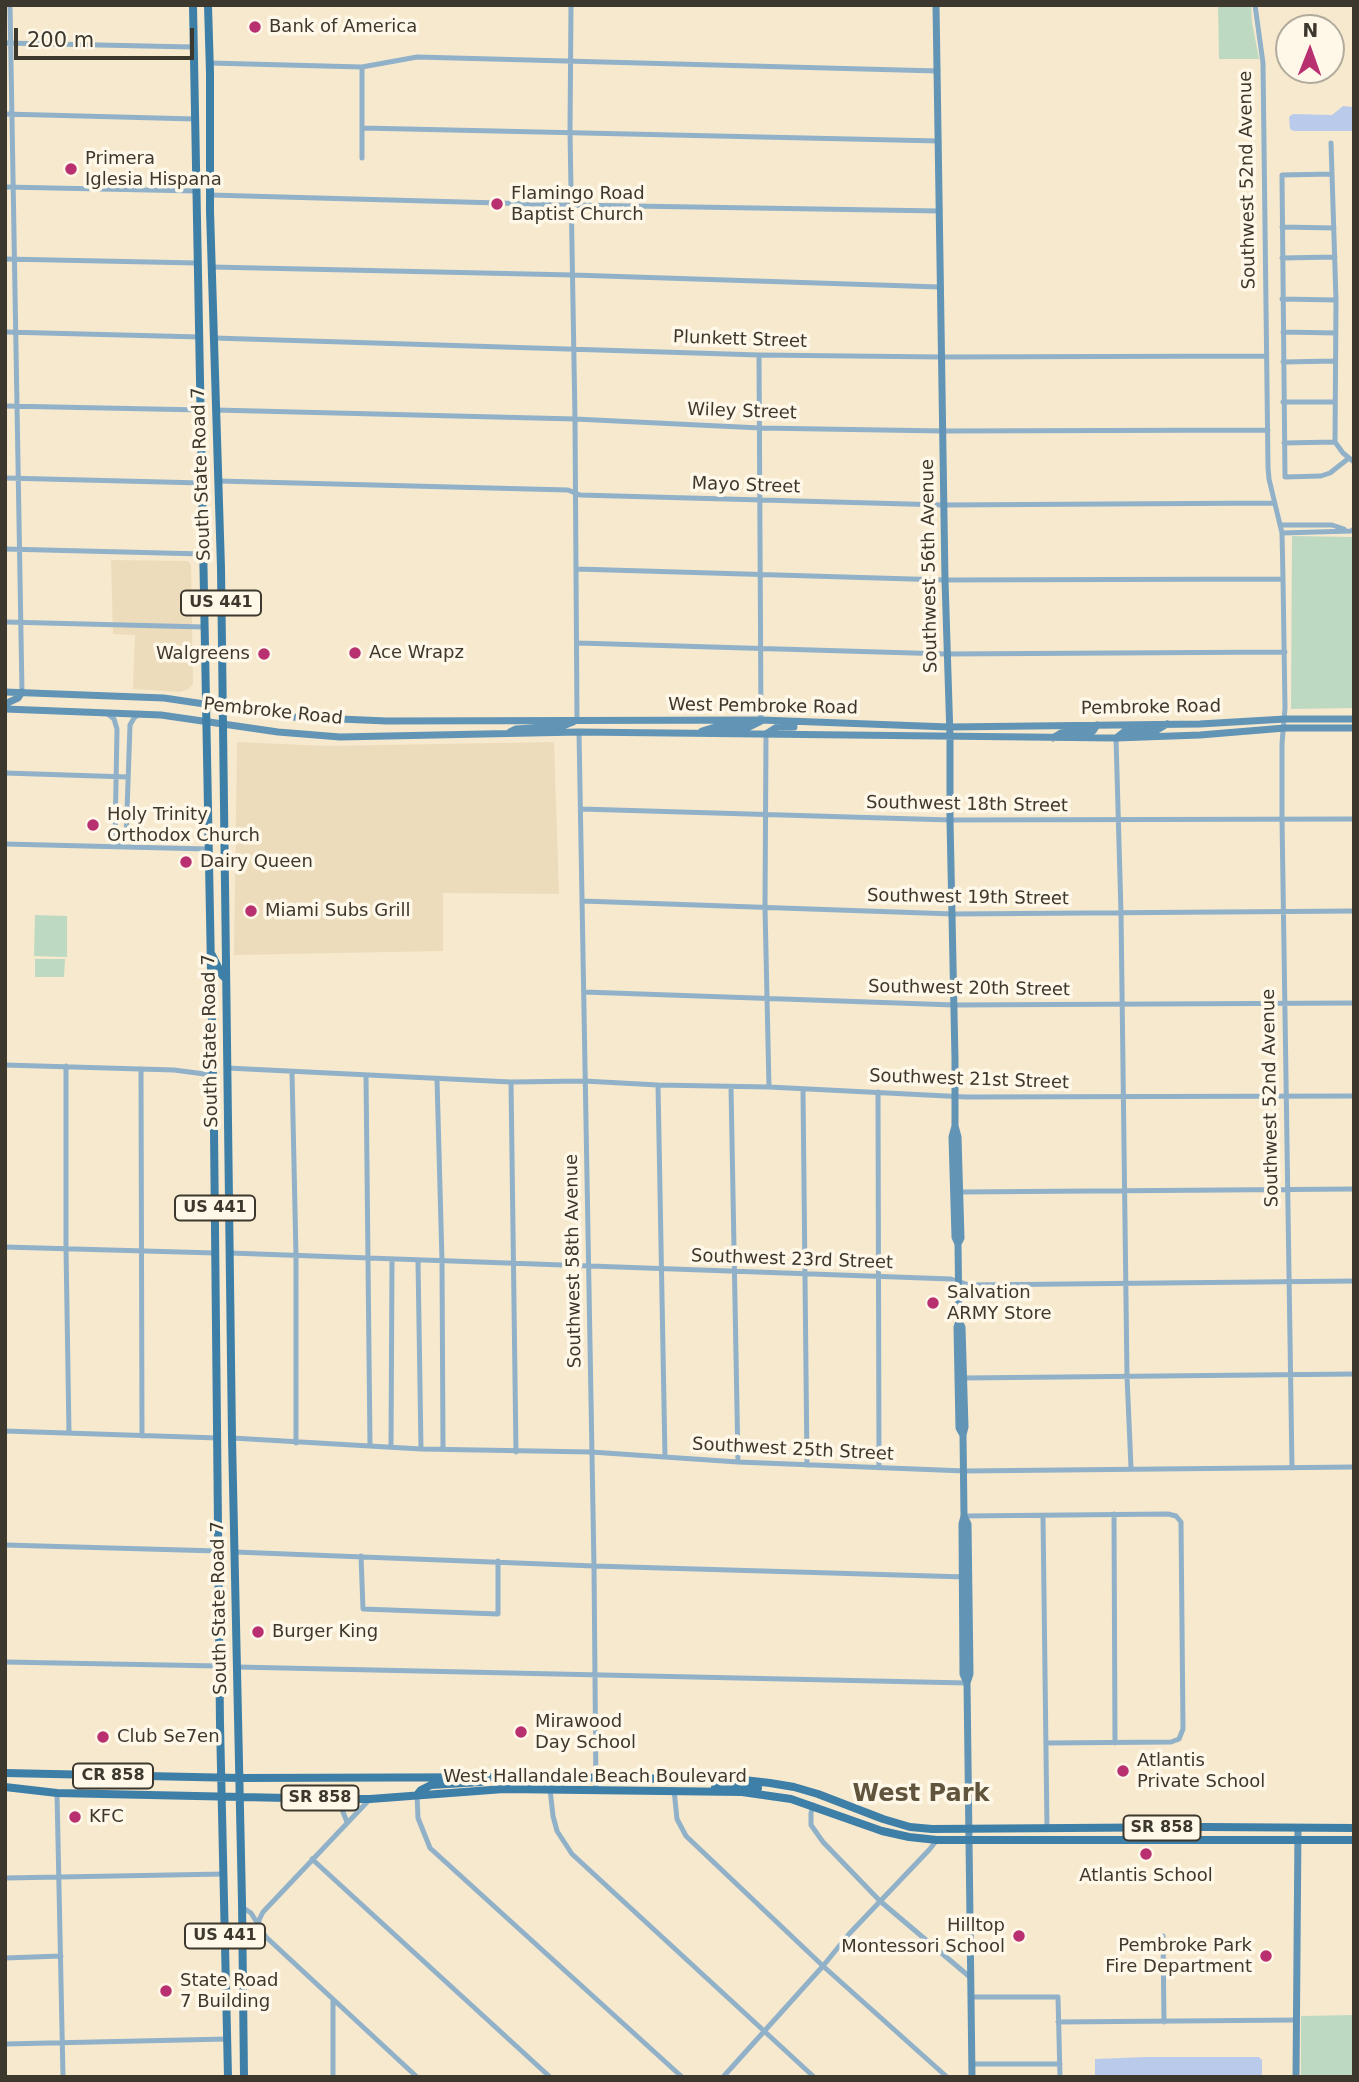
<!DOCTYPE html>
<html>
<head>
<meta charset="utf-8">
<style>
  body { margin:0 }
  #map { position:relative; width:1359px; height:2082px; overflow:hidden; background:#f7e9ce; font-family:"DejaVu Sans",sans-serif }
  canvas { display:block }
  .frame { position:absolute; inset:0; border:7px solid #3d382d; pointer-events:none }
  .north { position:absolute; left:1275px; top:14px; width:70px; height:70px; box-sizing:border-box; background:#fff7e7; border:2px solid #b1ab9d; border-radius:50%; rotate:1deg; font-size:19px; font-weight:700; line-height:28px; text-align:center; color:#3d382d }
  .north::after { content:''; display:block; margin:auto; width:24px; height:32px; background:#b93070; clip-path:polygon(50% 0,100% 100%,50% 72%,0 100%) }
  .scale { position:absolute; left:14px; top:28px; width:180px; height:32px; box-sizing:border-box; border:4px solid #3d382d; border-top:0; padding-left:9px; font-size:21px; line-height:24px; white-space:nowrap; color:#3d382d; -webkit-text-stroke:5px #fff7e7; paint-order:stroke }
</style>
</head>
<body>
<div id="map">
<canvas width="1359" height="2082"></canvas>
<div class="frame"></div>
<div class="north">N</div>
<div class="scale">200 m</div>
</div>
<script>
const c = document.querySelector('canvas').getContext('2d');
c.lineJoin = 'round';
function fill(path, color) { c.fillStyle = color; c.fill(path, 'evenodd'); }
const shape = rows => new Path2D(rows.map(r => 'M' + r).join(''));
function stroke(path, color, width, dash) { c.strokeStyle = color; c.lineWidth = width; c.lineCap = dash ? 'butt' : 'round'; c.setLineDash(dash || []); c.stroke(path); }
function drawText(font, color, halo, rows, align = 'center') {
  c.font = font + ' "DejaVu Sans",sans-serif'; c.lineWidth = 7; c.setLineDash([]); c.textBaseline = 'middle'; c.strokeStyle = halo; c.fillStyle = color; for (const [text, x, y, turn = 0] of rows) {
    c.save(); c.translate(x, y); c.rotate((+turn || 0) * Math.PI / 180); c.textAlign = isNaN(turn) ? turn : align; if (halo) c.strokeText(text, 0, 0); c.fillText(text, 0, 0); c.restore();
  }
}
fill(shape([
  [111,560,188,561,191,565,193,684,188,689,180,692,133,689,135,635,113,634],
  [237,742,326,746,554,742,559,894,443,893,443,951,234,955]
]), '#eddcbb');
fill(shape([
  [1218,5,1251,5,1252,22,1259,59,1219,59],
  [1292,536,1354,537,1354,708,1291,709],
  [35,915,67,916,67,957,34,956],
  [35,959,65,959,64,977,35,977],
  [1354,2015,1354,2077,1301,2077,1301,2016]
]), '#bed9c2');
fill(shape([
  [1343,106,1354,107,1354,131,1294,131,1290,129,1289,117,1293,114,1332,115],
  [1146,2057,1259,2057,1262,2060,1262,2077,1095,2077,1095,2059]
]), '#b9caea');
stroke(shape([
  [10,5,22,692],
  [571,5,570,132,575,419,577,720],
  [1255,5,1263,63,1268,467,1269,479,1282,533,1283,579,1285,708,1282,744,1282,819,1292,1468],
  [5,43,193,47],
  [210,63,362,67,417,57,938,71],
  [362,67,362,158],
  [5,114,195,119],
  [362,128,939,141],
  [1331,143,1336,300,1335,442,1343,453,1354,462],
  [1332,174,1282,175,1285,477,1321,476,1330,473,1349,458],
  [5,187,196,191],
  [210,195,571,205,940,211],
  [1282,227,1334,228],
  [1282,258,1335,257],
  [5,259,197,263],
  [212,267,573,275,940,287],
  [1282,299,1336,300],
  [5,332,200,337],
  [1283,332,1336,333],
  [214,338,759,355,942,357,1266,356],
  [759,355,761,720],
  [1283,362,1335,361],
  [1283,402,1335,402],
  [5,406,202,410],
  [216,410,575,419,760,428,943,431,1268,430],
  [1284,443,1335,442],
  [5,478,202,483],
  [218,481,568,490,580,495,944,505,1274,503],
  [1280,525,1332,525,1344,529],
  [1282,533,1351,531,1354,529],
  [5,549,203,554],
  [577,569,945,580,1283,579],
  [5,622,204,627],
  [578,643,946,654,1285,652],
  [108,714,114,719,117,729,115,839,119,847,126,840,130,725,134,718,139,714],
  [579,732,594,1566,596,1790],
  [766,734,765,908,769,1087],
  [1116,738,1121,913,1127,1376,1131,1468],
  [5,773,128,777],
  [581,809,950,820,1354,819],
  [5,844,207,849],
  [582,901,953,914,1354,911],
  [584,992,954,1005,1354,1003],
  [5,1065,174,1070,212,1075],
  [66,1066,66,1248,69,1433],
  [227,1068,511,1082,584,1081,658,1085,769,1087,966,1097,1354,1096],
  [141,1069,142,1436],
  [292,1072,296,1256,296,1443],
  [366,1075,370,1446],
  [437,1079,442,1261,443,1449],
  [511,1082,516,1452],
  [658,1085,665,1457],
  [731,1087,738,1462],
  [803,1090,807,1465],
  [878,1092,879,1468],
  [960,1192,1354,1189],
  [5,1247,215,1253],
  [230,1253,951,1279,969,1285,1354,1281],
  [418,1261,421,1449],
  [964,1378,1354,1374],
  [5,1431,218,1438],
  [232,1438,421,1449,591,1452,738,1462,965,1471,1354,1467],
  [391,1447,392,1260],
  [1114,1514,1115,1743],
  [964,1516,1168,1514,1176,1516,1181,1522,1183,1729,1179,1739,1171,1742,1047,1743],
  [1043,1516,1047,1829],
  [5,1545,218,1551],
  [235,1552,594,1566,966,1577],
  [361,1556,363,1609,498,1614,498,1561],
  [5,1662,219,1666],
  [237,1667,967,1683],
  [550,1789,553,1816,557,1831,572,1854,814,2077],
  [674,1790,677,1819,686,1836,823,1966,947,2077],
  [57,1793,63,2077],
  [417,1795,418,1818,430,1848,682,2077],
  [334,1799,341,1807,347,1822],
  [813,1805,811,1813,811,1825,823,1842,880,1901,971,1978],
  [312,1859,550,2077],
  [5,1878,224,1874],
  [242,1907,251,1913,266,1937,417,2077],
  [259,1927,259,1920,263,1912,370,1799],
  [1163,1936,1164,2022],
  [243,1946,254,1937,266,1937],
  [5,1958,61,1956],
  [971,1997,1058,1997,1060,2077],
  [1058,2022,1296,2020],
  [5,2044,227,2039],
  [972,2064,1060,2064],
  [333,2077,333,2000],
  [723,2077,823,1966,849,1934,929,1850,937,1840]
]), '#90b1c8', 5);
stroke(shape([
  [936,5,945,580,950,737,950,820,955,1059,955,1126,952,1137,955,1237,958,1244],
  [5,692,164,698,292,717,387,721,761,720,949,727,1200,724,1285,719,1354,719],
  [5,704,18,698,22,692],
  [5,709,161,715,278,732,340,737,579,732,1116,738,1200,735,1285,728,1354,728],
  [702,731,715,727,749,727,761,721],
  [510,732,516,729,563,726,573,722],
  [766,734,777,727,794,727],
  [1053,738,1061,733,1093,731,1097,725],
  [1116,738,1125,731,1157,730,1167,724],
  [955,1126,958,1137,961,1238,958,1244,959,1321,957,1327,959,1428,963,1435],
  [959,1321,962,1327,965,1427,963,1435,964,1516,962,1524,963,1674,967,1683],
  [964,1516,968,1524,970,1674,967,1683,972,2077],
  [1296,2077,1298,1828]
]), '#6294b5', 7);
stroke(shape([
  [193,5,214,1130,220,1724,228,2077],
  [208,5,210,73,210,211,221,568,232,1438,242,1902,244,2077],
  [212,955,222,975,226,979],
  [5,1773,240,1778,550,1777,744,1780,770,1783,794,1787,818,1794,883,1819,910,1827,932,1829,1206,1827,1354,1828],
  [5,1787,57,1793,334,1799,370,1799,504,1789,742,1792,791,1799,882,1831,909,1837,937,1840,1354,1840],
  [715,1788,725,1786,758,1788],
  [417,1795,421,1790,431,1785,481,1782]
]), '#3e7fa8', 8);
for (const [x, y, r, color] of [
  [255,27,7,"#b93070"],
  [71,169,7,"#b93070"],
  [497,204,7,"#b93070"],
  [355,653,7,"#b93070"],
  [264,654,7,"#b93070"],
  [93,825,7,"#b93070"],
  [186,862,7,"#b93070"],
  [251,911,7,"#b93070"],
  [933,1303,7,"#b93070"],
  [258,1632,7,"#b93070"],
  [521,1732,7,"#b93070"],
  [103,1737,7,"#b93070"],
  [1123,1771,7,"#b93070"],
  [75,1817,7,"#b93070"],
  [1146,1854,7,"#b93070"],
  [1019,1936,7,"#b93070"],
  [1266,1956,7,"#b93070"],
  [166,1991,7,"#b93070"]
]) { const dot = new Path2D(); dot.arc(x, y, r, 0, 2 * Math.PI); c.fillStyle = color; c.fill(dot); stroke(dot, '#fff7e7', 2.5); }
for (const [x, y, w] of [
  [221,603,80],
  [215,1208,80],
  [113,1776,80],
  [320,1798,77],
  [1162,1828,77],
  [225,1936,80]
]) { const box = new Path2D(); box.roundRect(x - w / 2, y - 12.5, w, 25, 5); c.fillStyle = '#fff7e7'; c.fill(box); stroke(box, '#3d382d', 2); }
drawText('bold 16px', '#3d382d', null, [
  ["US 441",221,603],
  ["US 441",215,1208],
  ["CR 858",113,1776],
  ["SR 858",320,1798],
  ["SR 858",1162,1828],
  ["US 441",225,1936]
]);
drawText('18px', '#3d382d', '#fff7e7', [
  ["Bank of America",269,27],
  ["Primera",85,159],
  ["Iglesia Hispana",85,180],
  ["Flamingo Road",511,194],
  ["Baptist Church",511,215],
  ["Ace Wrapz",369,653],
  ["Walgreens",250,654,"right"],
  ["Holy Trinity",107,815],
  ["Orthodox Church",107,836],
  ["Dairy Queen",200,862],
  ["Miami Subs Grill",265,911],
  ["Salvation",947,1293],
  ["ARMY Store",947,1314],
  ["Burger King",272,1632],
  ["Mirawood",535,1722],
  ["Day School",535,1743],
  ["Club Se7en",117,1737],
  ["Atlantis",1137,1761],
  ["Private School",1137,1782],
  ["KFC",89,1817],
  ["Atlantis School",1146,1876,"center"],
  ["Hilltop",1005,1926,"right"],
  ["Montessori School",1005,1947,"right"],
  ["Pembroke Park",1252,1946,"right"],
  ["Fire Department",1252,1967,"right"],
  ["State Road",180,1981],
  ["7 Building",180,2002]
], 'left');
drawText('18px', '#3d382d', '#fff7e7', [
  ["Southwest 52nd Avenue",1248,180,-91],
  ["Plunkett Street",740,340,2],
  ["Wiley Street",742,412,2],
  ["South State Road 7",202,474,-92],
  ["Mayo Street",746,486,2],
  ["Southwest 56th Avenue",930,566,-91],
  ["West Pembroke Road",763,707,1],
  ["Pembroke Road",1151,708,-1],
  ["Pembroke Road",273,712,6],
  ["Southwest 18th Street",967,805,1],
  ["Southwest 19th Street",968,898,1],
  ["Southwest 20th Street",969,989,1],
  ["South State Road 7",211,1041,-91],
  ["Southwest 21st Street",969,1080,2],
  ["Southwest 52nd Avenue",1271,1098,-91],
  ["Southwest 23rd Street",792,1260,2],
  ["Southwest 58th Avenue",574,1261,-91],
  ["Southwest 25th Street",793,1450,3],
  ["South State Road 7",220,1608,-91],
  ["West Hallandale Beach Boulevard",595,1777]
]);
drawText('bold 24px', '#60543d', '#fff7e7', [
  ["West Park",921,1795]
]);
</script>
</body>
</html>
